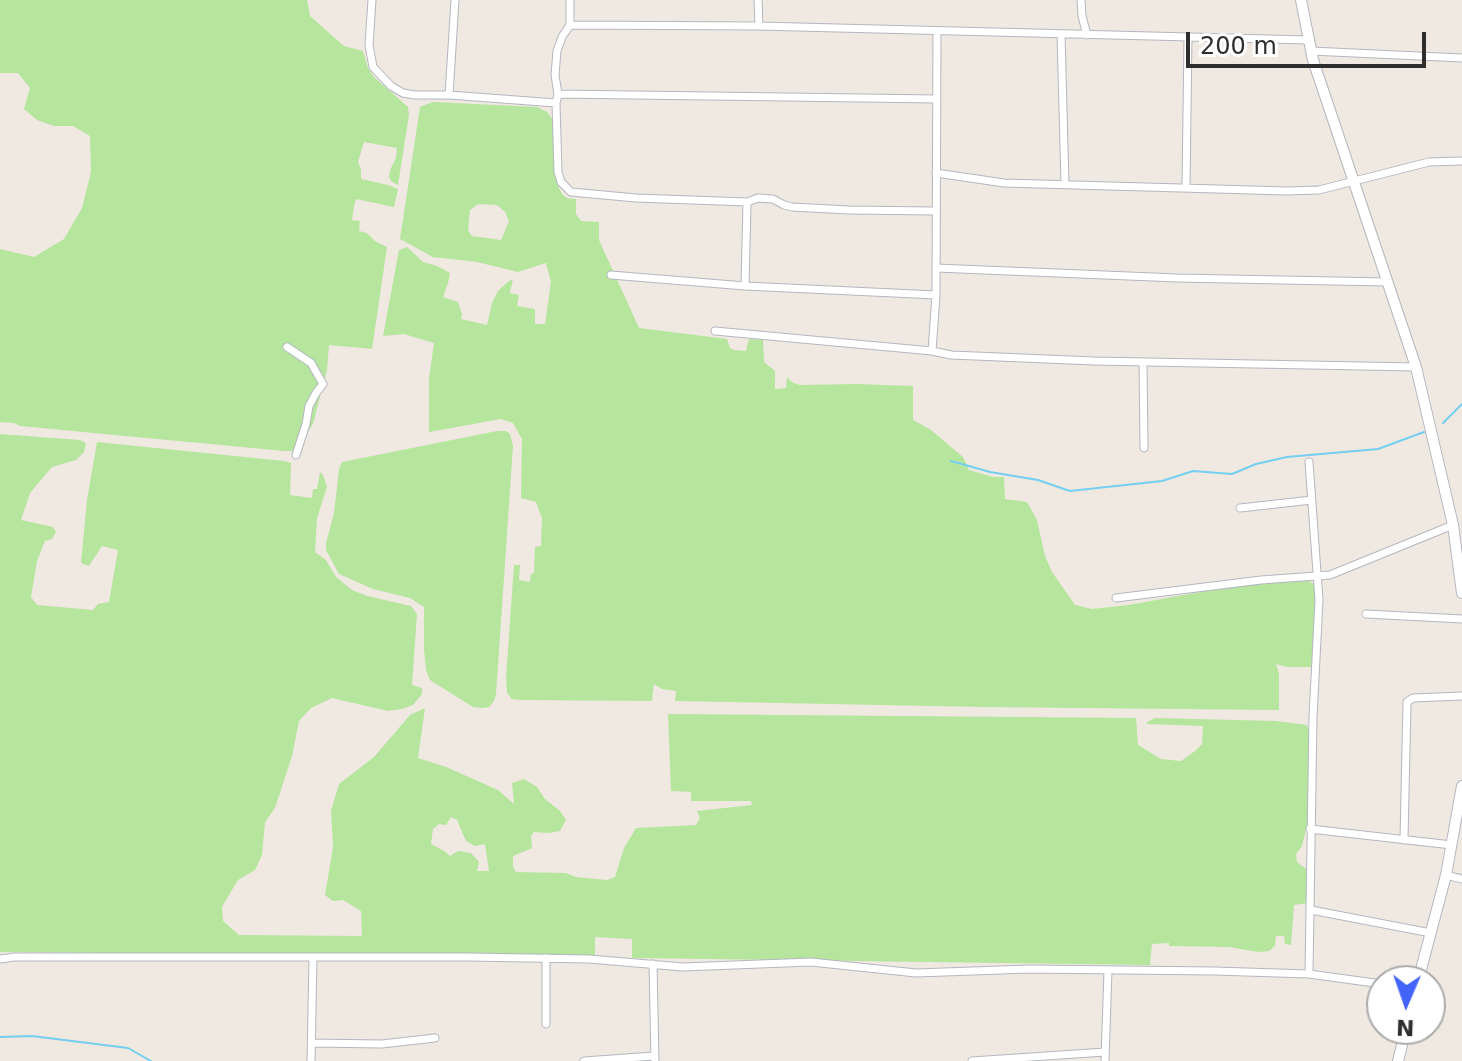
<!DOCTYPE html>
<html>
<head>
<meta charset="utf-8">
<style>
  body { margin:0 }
  #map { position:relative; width:1462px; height:1061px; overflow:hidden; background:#efe9e1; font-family:"DejaVu Sans",sans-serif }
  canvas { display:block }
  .north { position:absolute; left:1366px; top:965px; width:80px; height:80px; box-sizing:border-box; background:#fff; border:2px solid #ababab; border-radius:50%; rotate:182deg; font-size:22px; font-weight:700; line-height:32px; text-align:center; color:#2e2e2e }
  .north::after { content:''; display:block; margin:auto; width:28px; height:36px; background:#4264fb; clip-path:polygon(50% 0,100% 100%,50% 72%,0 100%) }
  .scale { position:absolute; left:1186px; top:32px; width:240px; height:36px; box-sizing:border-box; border:4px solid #2e2e2e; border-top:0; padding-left:10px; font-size:24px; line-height:28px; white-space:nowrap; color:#2e2e2e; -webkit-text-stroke:6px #fff; paint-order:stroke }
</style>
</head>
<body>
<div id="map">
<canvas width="1462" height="1061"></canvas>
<div class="north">N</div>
<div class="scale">200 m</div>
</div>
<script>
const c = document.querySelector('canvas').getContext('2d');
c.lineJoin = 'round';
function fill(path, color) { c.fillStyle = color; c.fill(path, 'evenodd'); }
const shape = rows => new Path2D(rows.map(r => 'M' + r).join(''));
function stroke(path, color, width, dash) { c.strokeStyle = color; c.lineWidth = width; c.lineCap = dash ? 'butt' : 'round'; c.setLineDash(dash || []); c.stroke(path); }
fill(shape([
  [0,0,307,0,310,16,344,46,363,51,368,68,374,77,408,107,409,115,398,185,392,182,389,177,390,170,396,158,397,148,364,142,358,162,361,169,361,179,388,185,398,189,394,207,356,199,354,206,352,220,360,221,359,231,367,233,375,241,387,247,372,349,329,345,327,370,313,424,295,451,284,451,20,426,14,423,0,422,0,249,34,257,64,239,82,208,91,172,90,136,73,126,54,126,37,120,24,109,30,88,18,73,0,73],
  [433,102,537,107,547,112,553,120,558,186,562,194,567,198,576,199,576,214,581,221,599,222,599,240,639,328,727,339,730,348,734,350,746,351,749,339,763,340,764,362,775,371,775,389,786,388,787,377,793,383,800,385,856,384,913,386,913,420,931,430,963,457,969,470,993,477,1004,477,1005,499,1027,502,1037,520,1045,556,1052,572,1075,605,1092,609,1128,605,1212,590,1283,580,1305,579,1316,585,1314,667,1288,667,1276,664,1279,674,1279,710,984,707,675,701,676,691,662,689,654,684,652,701,519,700,512,699,507,693,506,678,514,565,520,565,519,580,530,582,531,574,534,573,535,547,541,546,542,518,536,502,521,498,522,439,513,423,501,419,429,432,429,378,434,343,404,334,383,336,399,250,407,247,423,262,437,266,450,273,448,283,443,297,458,302,462,314,461,319,487,325,492,303,498,291,509,281,513,279,510,293,519,295,517,306,535,309,535,324,545,324,551,282,546,263,518,272,477,262,433,257,400,239,420,107],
  [478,204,497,205,505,212,509,221,501,240,472,236,468,231,470,210],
  [497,431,506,431,510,434,513,446,496,694,494,701,489,707,483,708,473,707,430,680,426,670,424,649,424,607,410,598,373,589,339,574,326,550,326,543,334,513,339,469,342,462],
  [0,434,80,440,86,443,84,452,76,460,52,467,30,493,21,520,53,527,56,532,52,539,45,541,37,561,31,597,37,605,93,610,98,604,109,602,118,550,102,546,89,566,81,563,87,500,97,442,284,461,291,463,290,495,312,498,313,489,317,489,320,472,323,475,327,487,317,518,315,552,326,560,336,577,352,590,367,596,411,606,417,614,412,685,422,688,422,694,413,705,402,709,388,711,332,698,311,708,299,721,292,756,275,808,265,822,262,855,255,870,238,880,222,907,223,921,239,935,362,936,361,911,343,900,333,901,325,895,333,847,331,811,339,784,374,757,410,715,425,708,418,758,446,767,498,790,514,804,512,783,524,779,537,787,545,799,560,811,566,820,560,831,548,833,534,832,531,836,532,848,513,856,513,867,516,872,566,873,576,877,607,880,615,877,624,848,636,828,696,825,700,818,697,811,752,805,751,801,691,801,691,792,671,791,668,714,1136,718,1138,745,1161,759,1181,761,1195,751,1202,744,1203,726,1147,724,1147,722,1155,718,1276,721,1307,725,1311,738,1309,817,1302,846,1296,854,1297,862,1307,870,1308,903,1294,905,1291,945,1285,944,1284,936,1276,936,1275,946,1269,951,1258,952,1229,947,1169,946,1169,943,1152,944,1150,965,632,958,632,939,595,937,595,957,368,953,192,954,0,952],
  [451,817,457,820,466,841,475,846,485,844,489,871,477,871,479,862,471,853,458,851,450,856,444,851,431,844,433,829,439,824,446,825]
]), '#b6e59e');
stroke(shape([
  [1443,423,1462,404],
  [951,461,990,472,1038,480,1070,491,1162,481,1193,471,1232,474,1256,464,1287,457,1378,449,1424,432],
  [0,1037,32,1036,128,1048,151,1061]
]), '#75cff0', 2);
const street = shape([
  [372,0,369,45,373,67,391,86,403,93,415,95,449,95,556,103],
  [570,0,570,25],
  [758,0,759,26],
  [1081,0,1082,16,1087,35],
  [1061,34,1065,184],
  [1311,51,1462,58],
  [558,94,937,99],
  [449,95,455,0],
  [936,173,1004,183,1287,191,1319,190,1429,162,1462,161],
  [1186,188,1188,37],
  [935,211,849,210,792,207,784,205,773,199,758,198,747,202,636,198,571,192,561,182,558,172,556,103,558,94,555,75,557,51,562,37,570,25,759,26,1308,40],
  [936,268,1177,278,1387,282],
  [611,275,745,286,936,295],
  [745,286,747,202],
  [715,331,932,351,951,355,1094,361,1416,367],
  [287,347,311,363,323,384,316,393,309,406,306,424,296,455],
  [932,351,936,295,937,32],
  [1143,362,1144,448],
  [1309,462,1319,600,1313,717,1309,974],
  [1240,508,1312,500],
  [1116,598,1261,580,1330,575,1453,525],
  [1366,614,1462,619],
  [1310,829,1452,845],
  [1404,840,1407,702,1413,698,1462,696],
  [1446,875,1462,879],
  [1311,910,1431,933],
  [0,959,14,957,468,957,589,959,683,967,811,962,916,973,1029,969,1215,971,1309,974,1382,984],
  [653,964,655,1061],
  [546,1024,546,958],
  [312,1043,382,1044,435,1038],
  [311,1061,313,957],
  [584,1061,654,1056],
  [972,1061,1105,1052],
  [1105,1061,1108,970]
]);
const secondary = shape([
  [1301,0,1313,60,1416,367,1453,525,1462,593],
  [1418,981,1446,875,1462,786],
  [1398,1061,1406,1029]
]);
stroke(street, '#b4b7c1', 9);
stroke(secondary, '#b4b7c1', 12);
stroke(street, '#fff', 7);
stroke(secondary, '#fff', 10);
</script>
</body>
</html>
